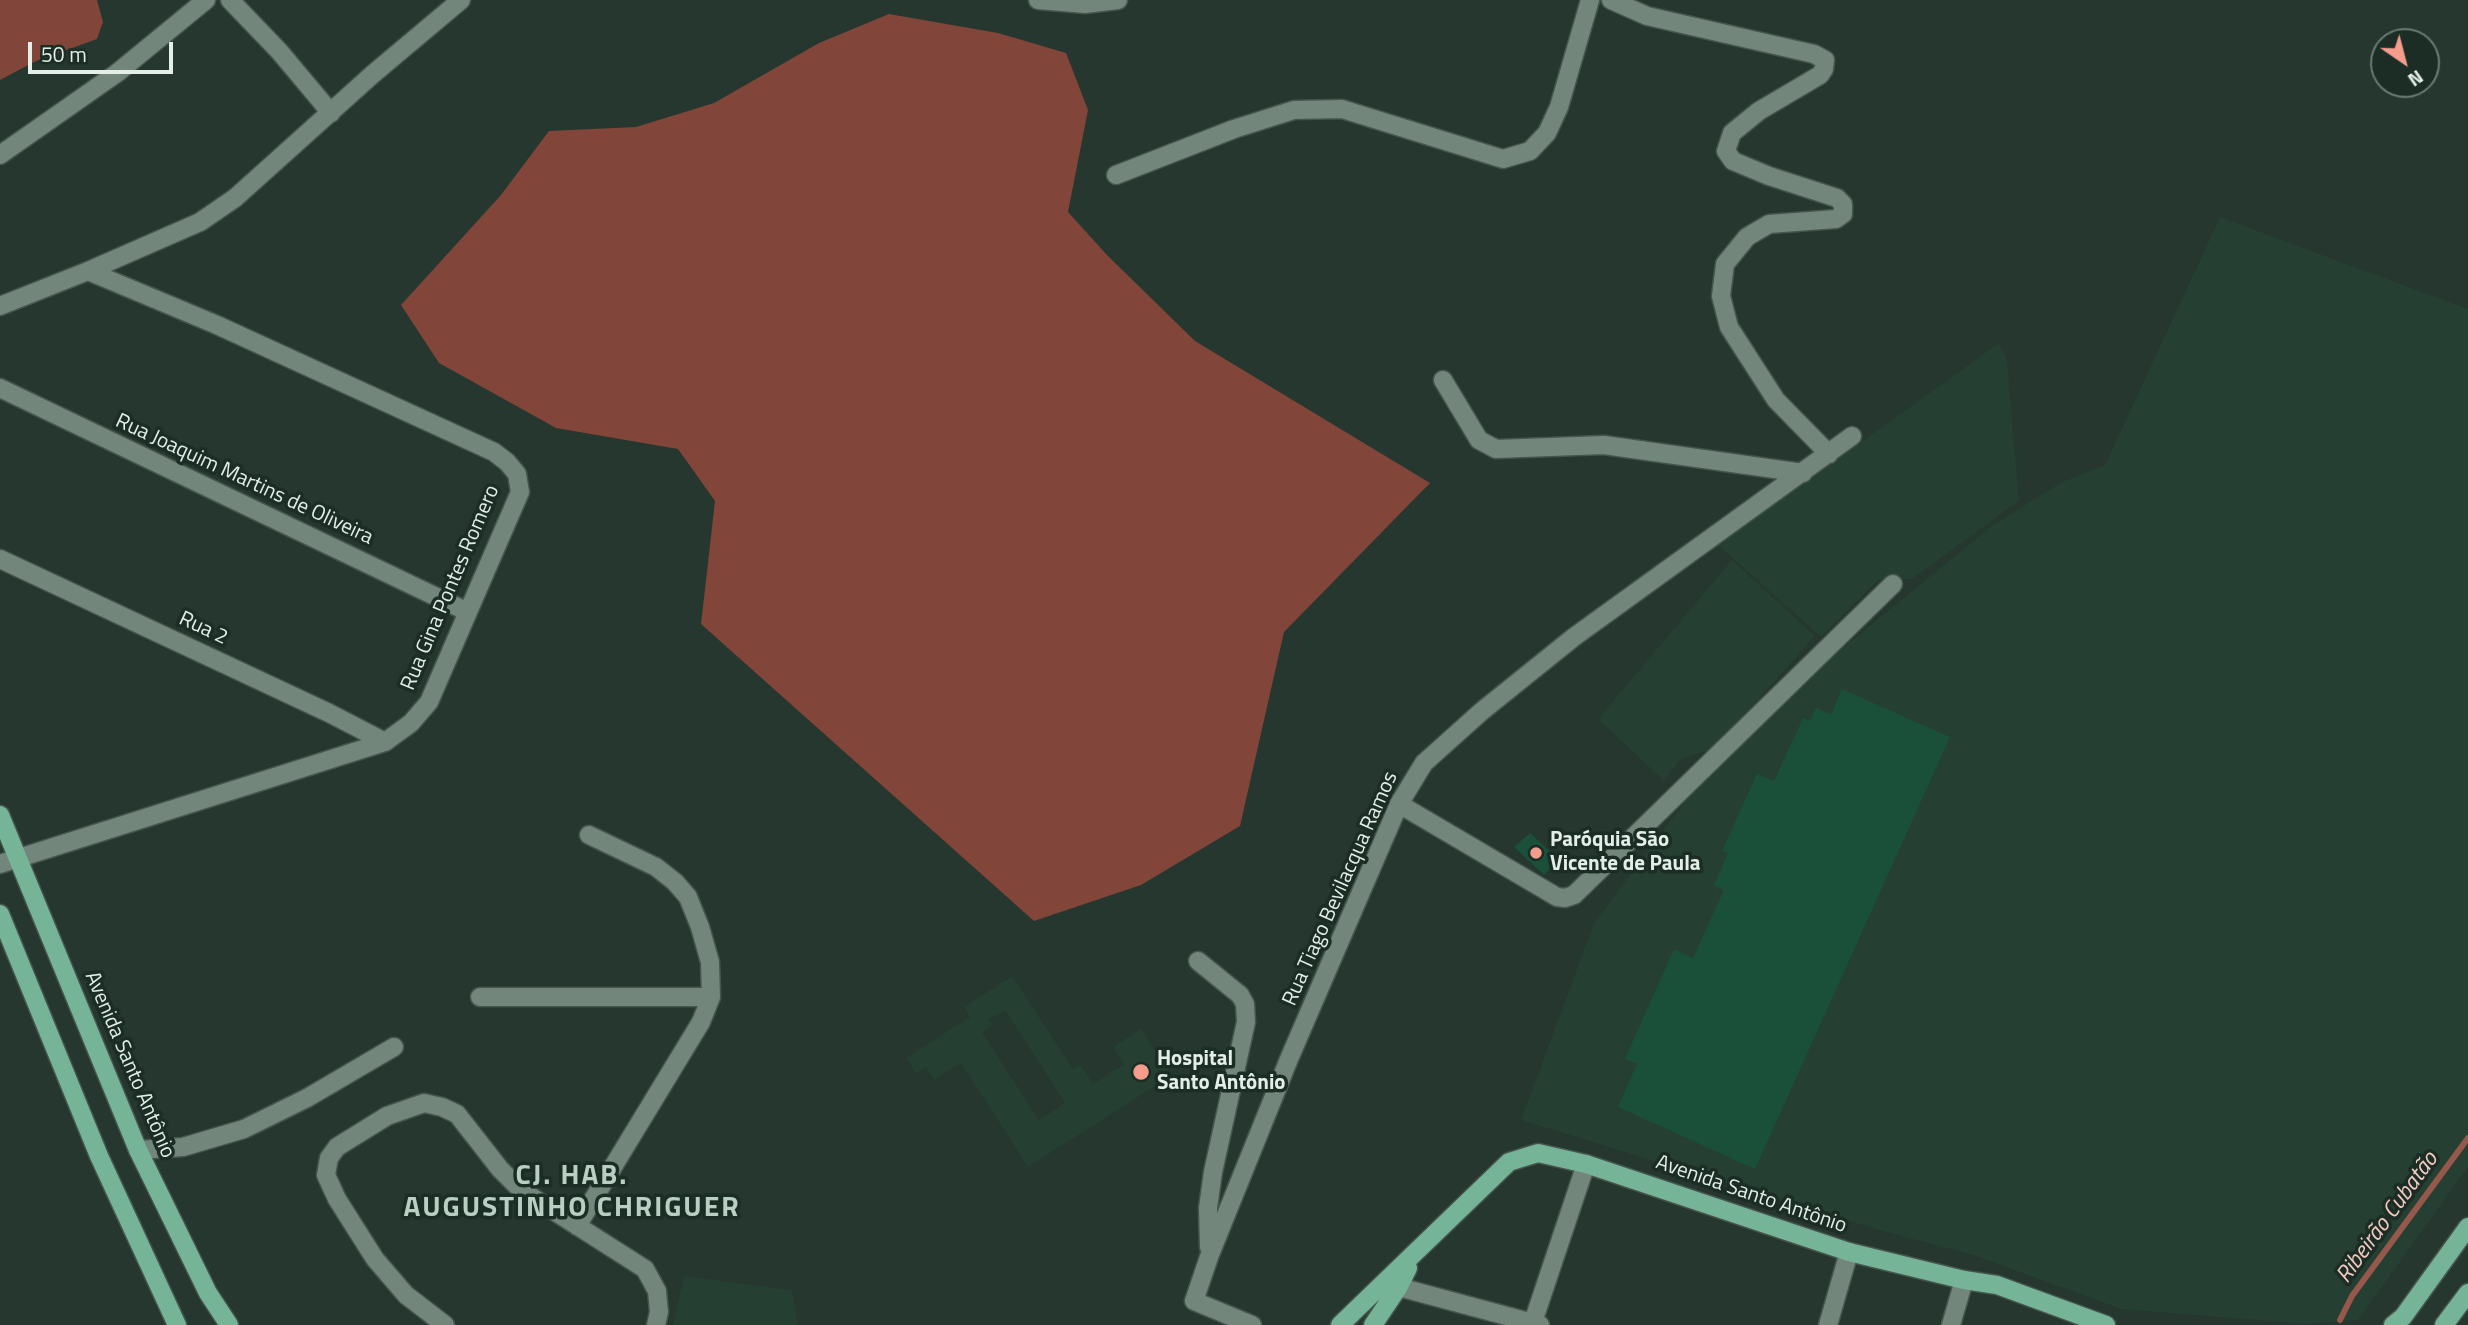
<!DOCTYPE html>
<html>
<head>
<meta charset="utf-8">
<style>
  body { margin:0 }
  #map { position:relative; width:2468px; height:1325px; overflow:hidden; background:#25372e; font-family:"Titillium Web",sans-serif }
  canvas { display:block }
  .north { position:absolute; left:2370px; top:28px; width:70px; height:70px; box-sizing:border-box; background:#1b2d24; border:2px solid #6b7a72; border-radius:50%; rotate:145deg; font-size:19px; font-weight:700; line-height:28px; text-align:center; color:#e3eee8 }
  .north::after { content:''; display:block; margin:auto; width:24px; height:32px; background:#f49d8c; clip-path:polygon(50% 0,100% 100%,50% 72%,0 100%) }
  .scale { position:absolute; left:28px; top:42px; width:145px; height:32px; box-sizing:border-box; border:4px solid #e3eee8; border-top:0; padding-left:9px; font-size:21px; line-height:24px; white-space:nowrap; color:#e3eee8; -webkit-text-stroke:5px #1b2d24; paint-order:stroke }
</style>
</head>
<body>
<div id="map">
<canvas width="2468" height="1325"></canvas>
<div class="north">N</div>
<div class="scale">50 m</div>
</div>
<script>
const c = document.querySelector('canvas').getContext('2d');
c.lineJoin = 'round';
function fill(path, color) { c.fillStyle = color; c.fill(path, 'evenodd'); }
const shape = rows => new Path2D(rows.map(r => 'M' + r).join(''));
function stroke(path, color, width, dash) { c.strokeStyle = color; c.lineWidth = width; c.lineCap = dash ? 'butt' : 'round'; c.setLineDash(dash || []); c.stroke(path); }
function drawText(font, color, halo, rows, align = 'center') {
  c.font = font + ' "Titillium Web",sans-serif'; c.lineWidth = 7; c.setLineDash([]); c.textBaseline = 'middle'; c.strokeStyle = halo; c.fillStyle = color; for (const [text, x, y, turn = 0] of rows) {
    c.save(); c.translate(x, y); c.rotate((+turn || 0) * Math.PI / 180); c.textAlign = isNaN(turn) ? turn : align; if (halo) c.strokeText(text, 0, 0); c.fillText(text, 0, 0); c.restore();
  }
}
fill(shape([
  [2220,217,2468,309,2468,1167,2358,1320,2306,1324,2121,1309,1973,1255,1879,1230,1521,1120,1594,923,1692,792,1806,678,1989,528,2060,483,2105,465],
  [1999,343,2007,361,2019,501,1912,579,1878,580,1821,637,1718,545],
  [1732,560,1815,636,1714,749,1682,758,1664,781,1598,719],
  [1012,976,1073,1069,1081,1065,1093,1084,1124,1064,1113,1047,1141,1029,1171,1076,1028,1167,961,1063,934,1080,926,1067,916,1073,906,1058,970,1017,964,1007],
  [1005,1010,1065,1103,1039,1120,982,1032,992,1025,989,1019],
  [684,1276,792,1290,798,1325,673,1325]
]), '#253f32');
fill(shape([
  [0,0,97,0,103,22,97,39,36,61,0,80],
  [889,14,998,33,1066,53,1088,110,1068,212,1107,255,1195,341,1430,483,1284,632,1240,826,1141,885,1034,921,701,624,715,501,678,449,556,428,439,363,401,305,501,195,549,131,636,127,714,103,819,43]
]), '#814539');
stroke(shape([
  [2340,1320,2352,1296,2468,1138]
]), '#97584c', 6);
fill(shape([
  [1842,689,1950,737,1755,1169,1618,1107,1637,1064,1625,1059,1674,949,1693,958,1724,890,1714,885,1728,853,1722,851,1757,774,1774,781,1803,718,1810,721,1816,708,1831,715],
  [1530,833,1558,859,1544,875,1514,847]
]), '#1a5039');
const minor = shape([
  [230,0,279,51,331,113],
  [1038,0,1085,4,1118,0],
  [1611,0,1647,16,1814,54,1825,60,1824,69,1820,75,1759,111,1732,133,1726,151,1733,161,1769,176,1837,198,1843,204,1843,214,1836,219,1769,224,1747,237,1725,264,1721,296,1729,327,1776,400,1829,454],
  [0,155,117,73,206,0],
  [1116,175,1234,129,1294,110,1342,109,1503,159,1530,151,1547,133,1559,107,1590,0],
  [88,271,200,222,235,198,373,74,461,0],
  [0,306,88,271,217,325,494,452,507,462,517,474,520,492,429,702,411,723,385,742,0,864],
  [1443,380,1479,440,1496,449,1604,445,1803,473],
  [0,388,468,612],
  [0,559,329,713,385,742],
  [1399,804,1557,897,1565,898,1574,895,1893,584],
  [1198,961,1240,995,1245,1004,1246,1022,1213,1172,1208,1208,1209,1247],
  [480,997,711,997],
  [138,1150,183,1147,244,1129,307,1098,394,1047],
  [577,1226,701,1022,711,997,710,962,700,927,688,897,675,882,656,867,589,835],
  [1384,1283,1540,1325],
  [445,1325,406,1295,375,1259,337,1199,326,1175,329,1158,337,1147,387,1116,424,1103,442,1107,457,1114,500,1169,521,1190,645,1269,657,1291,659,1312,656,1325],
  [1252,1325,1194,1301,1209,1257,1289,1059,1399,804,1424,763,1482,711,1574,637,1852,436],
  [1532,1325,1586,1164],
  [1828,1325,1849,1252],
  [1951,1325,1964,1280]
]);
const major = shape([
  [0,815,138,1150,208,1293,229,1325],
  [0,914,99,1156,177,1325],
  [1340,1325,1509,1162,1538,1153,1586,1164,1849,1252,1964,1280,1997,1285,2106,1325],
  [1373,1325,1398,1288,1408,1268],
  [2393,1325,2403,1317,2468,1227],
  [2444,1325,2468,1293]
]);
stroke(minor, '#45544d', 21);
stroke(major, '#45544d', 21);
stroke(minor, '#72867b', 18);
stroke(major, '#76b497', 18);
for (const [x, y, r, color] of [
  [1536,853,7,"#f49d8c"],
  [1141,1072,9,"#f49d8c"]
]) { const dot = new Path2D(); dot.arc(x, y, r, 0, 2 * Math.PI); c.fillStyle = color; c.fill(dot); stroke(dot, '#1b2d24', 2.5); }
drawText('21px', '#e3eee8', '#1b2d24', [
  ["Rua Joaquim Martins de Oliveira",244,480,25],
  ["Rua Gina Pontes Romero",451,588,-67],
  ["Rua 2",203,629,25],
  ["Rua Tiago Bevilacqua Ramos",1341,889,-66],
  ["Avenida Santo Antônio",129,1065,67],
  ["Avenida Santo Antônio",1751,1195,19]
]);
drawText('bold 21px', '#e3eee8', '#1b2d24', [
  ["Paróquia São",1550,841],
  ["Vicente de Paula",1550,865],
  ["Hospital",1157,1060],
  ["Santo Antônio",1157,1084]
], 'left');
drawText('italic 23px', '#f3cbc3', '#1b2d24', [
  ["Ribeirão Cubatão",2388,1218,-54]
]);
c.letterSpacing = '2px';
drawText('bold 28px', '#b9cfc3', '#1b2d24', [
  ["CJ. HAB.",572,1177],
  ["AUGUSTINHO CHRIGUER",572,1209]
]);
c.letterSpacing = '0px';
</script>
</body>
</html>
